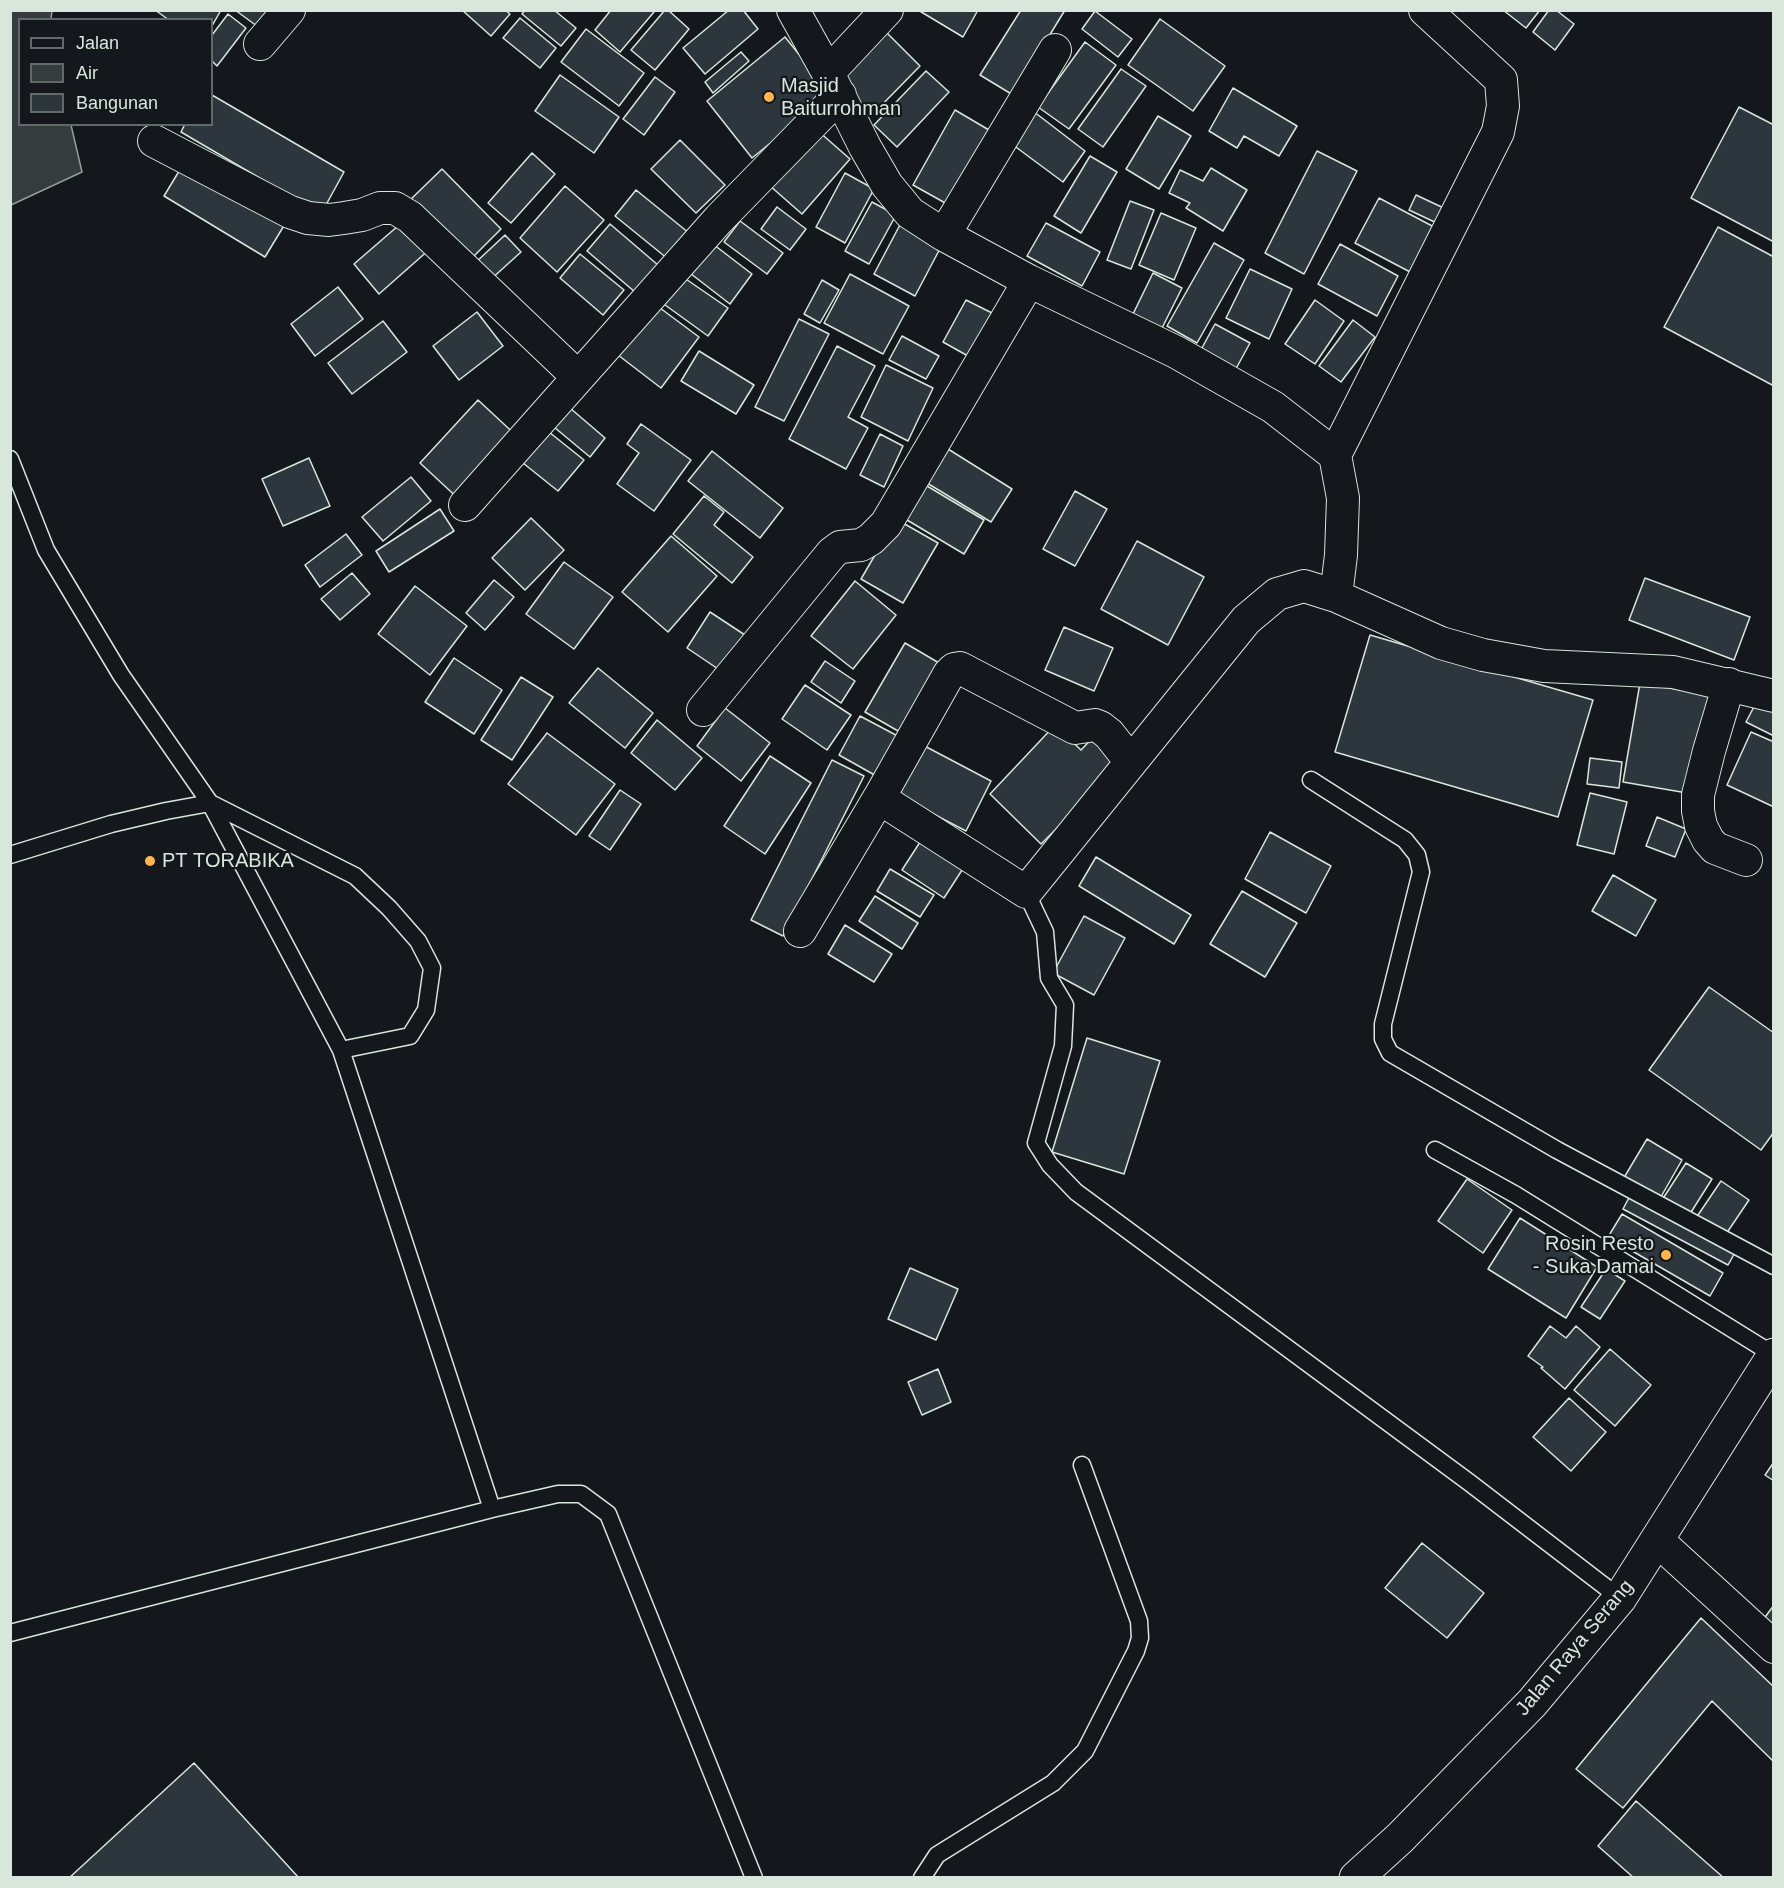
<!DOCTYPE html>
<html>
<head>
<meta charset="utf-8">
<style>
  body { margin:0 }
  #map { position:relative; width:1784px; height:1888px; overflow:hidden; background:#14181c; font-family:Arial,sans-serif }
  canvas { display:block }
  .frame { position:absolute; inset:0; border:12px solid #d8e6dc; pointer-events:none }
  .legend { position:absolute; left:18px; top:18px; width:195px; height:108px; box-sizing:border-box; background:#14181c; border:2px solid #626a69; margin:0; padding:8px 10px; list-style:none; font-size:18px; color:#d8e6dc }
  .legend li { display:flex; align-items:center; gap:12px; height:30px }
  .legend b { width:30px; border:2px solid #626a69 }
</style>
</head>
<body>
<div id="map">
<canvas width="1784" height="1888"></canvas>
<div class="frame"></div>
<ul class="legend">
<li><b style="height:8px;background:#14181c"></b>Jalan</li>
<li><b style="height:16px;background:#363b3e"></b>Air</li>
<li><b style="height:16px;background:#2c363c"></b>Bangunan</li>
</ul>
</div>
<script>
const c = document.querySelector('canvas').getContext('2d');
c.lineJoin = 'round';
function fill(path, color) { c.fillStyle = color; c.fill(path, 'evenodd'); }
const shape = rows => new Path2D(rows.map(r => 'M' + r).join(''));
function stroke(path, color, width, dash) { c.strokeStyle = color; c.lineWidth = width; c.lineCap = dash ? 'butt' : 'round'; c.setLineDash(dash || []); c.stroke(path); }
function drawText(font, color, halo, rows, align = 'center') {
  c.font = font + ' Arial,sans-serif'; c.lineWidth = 4.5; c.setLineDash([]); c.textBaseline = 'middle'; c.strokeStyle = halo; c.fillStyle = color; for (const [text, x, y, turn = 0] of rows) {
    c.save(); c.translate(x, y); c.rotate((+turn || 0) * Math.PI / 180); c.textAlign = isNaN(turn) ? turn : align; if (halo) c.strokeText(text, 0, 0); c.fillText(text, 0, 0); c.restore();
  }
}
const water = shape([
  [10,11,52,11,51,19,20,20,20,124,71,125,82,172,11,205,10,11]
]);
fill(water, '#363b3e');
stroke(water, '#939e99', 1.5);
const building = shape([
  [155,10,221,10,212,26,212,20,169,20,155,10],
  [235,10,274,10,261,29,235,10],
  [462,10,505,10,510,14,491,36,462,10],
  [525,10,554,10,576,28,561,46,522,14,525,10],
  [611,10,653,10,654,12,620,52,595,30,611,10],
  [665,10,668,10,689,29,655,70,631,50,665,10],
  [729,10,743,10,758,29,705,74,683,48,729,10],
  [918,10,978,10,963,37,918,10],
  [1021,10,1065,10,1013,95,980,75,1021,10],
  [1503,10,1540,10,1526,28,1503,10],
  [1549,10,1556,10,1574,24,1555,50,1533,32,1549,10],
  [1095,11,1132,39,1118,57,1082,29,1095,11],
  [228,14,246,28,217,66,212,61,212,35,228,14],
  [520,18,556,48,540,68,503,38,520,18],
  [1160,19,1225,66,1193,111,1128,65,1160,19],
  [586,29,644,73,619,106,561,62,586,29],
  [883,29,920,66,872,115,834,78,883,29],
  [785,37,831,94,752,158,707,101,785,37],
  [1085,42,1116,65,1069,129,1038,107,1085,42],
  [741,52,749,61,713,93,705,82,741,52],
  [1121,69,1146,86,1103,147,1078,129,1121,69],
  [926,71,949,92,897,147,874,125,926,71],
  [560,75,619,117,594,153,535,111,560,75],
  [655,77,675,92,644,135,623,119,655,77],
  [1233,88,1297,126,1279,156,1244,136,1237,148,1209,131,1233,88],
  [212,95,344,172,321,214,181,132,185,124,212,124,212,95],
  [1739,107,1774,125,1774,242,1691,198,1739,107],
  [1029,108,1085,151,1063,182,1005,139,1029,108],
  [955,110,989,130,947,204,913,185,955,110],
  [1158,116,1191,136,1159,189,1126,169,1158,116],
  [817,130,850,159,802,214,769,185,817,130],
  [680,140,725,185,696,213,651,169,680,140],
  [1317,151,1357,171,1304,274,1265,253,1317,151],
  [532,153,555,174,511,223,488,203,532,153],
  [1090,156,1117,172,1081,233,1054,216,1090,156],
  [187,158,288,219,265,257,164,196,187,158],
  [1211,168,1247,190,1223,231,1186,208,1190,203,1169,193,1180,170,1203,181,1211,168],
  [442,169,501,229,468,262,409,201,442,169],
  [845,173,874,189,845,243,816,227,845,173],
  [565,186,604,220,557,272,520,238,565,186],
  [636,190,689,233,668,259,615,216,636,190],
  [1416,195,1448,210,1441,225,1409,210,1416,195],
  [1379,198,1436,228,1412,273,1355,243,1379,198],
  [1130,201,1154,210,1131,269,1107,260,1130,201],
  [872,202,896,215,869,264,845,251,872,202],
  [777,207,806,229,790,250,761,229,777,207],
  [1161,213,1196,228,1174,280,1139,265,1161,213],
  [406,219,431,248,379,294,354,264,406,219],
  [740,221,783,253,767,274,724,242,740,221],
  [902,221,943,243,915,296,874,274,902,221],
  [1046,223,1100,252,1082,286,1027,256,1046,223],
  [610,224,665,271,642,298,587,251,610,224],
  [1718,227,1774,257,1774,386,1664,327,1718,227],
  [505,235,521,252,489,281,474,264,505,235],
  [709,241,752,274,730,304,686,270,709,241],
  [1214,243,1244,260,1197,343,1167,326,1214,243],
  [1340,244,1398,276,1377,316,1318,284,1340,244],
  [580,254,624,290,603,315,560,278,580,254],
  [1250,269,1292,289,1269,339,1226,318,1250,269],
  [1153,273,1182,288,1162,328,1133,314,1153,273],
  [850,274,909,306,883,354,824,323,850,274],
  [680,275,728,308,708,336,661,302,680,275],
  [822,280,839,290,820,323,804,314,822,280],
  [338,287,363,319,315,356,291,324,338,287],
  [966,300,992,313,968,356,943,342,966,300],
  [1315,300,1344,321,1315,364,1285,344,1315,300],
  [656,305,699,337,661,388,618,355,656,305],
  [477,312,503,346,459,380,433,346,477,312],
  [799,319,829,334,784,421,755,407,799,319],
  [1353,320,1375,337,1341,382,1319,366,1353,320],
  [383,321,407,352,352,394,328,363,383,321],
  [1215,324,1250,343,1232,376,1197,357,1215,324],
  [902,336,939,356,926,379,889,360,902,336],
  [837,346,875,366,848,417,868,428,846,469,789,439,837,346],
  [699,351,754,385,736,414,681,381,699,351],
  [886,365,933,388,908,441,861,417,886,365],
  [478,400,521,440,463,503,420,463,478,400],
  [570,408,605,438,590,457,554,427,570,408],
  [641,424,691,460,654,511,617,484,639,453,627,444,641,424],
  [544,428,584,460,558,491,518,459,544,428],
  [880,434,903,446,884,487,860,475,880,434],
  [948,449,1012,489,991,522,927,483,948,449],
  [712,451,783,508,760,538,688,481,712,451],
  [309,458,330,506,283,526,262,479,309,458],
  [411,477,431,501,383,541,362,517,411,477],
  [922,483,984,520,964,554,902,517,922,483],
  [1075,491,1107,509,1075,566,1043,549,1075,491],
  [704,496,724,512,714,525,753,557,732,583,673,534,704,496],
  [440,509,454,531,389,572,376,551,440,509],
  [531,518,564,550,525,590,492,558,531,518],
  [896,519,938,543,903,603,861,579,896,519],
  [346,534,362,555,320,587,305,565,346,534],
  [671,536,717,576,668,632,622,592,671,536],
  [1137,541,1204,577,1168,645,1101,609,1137,541],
  [564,562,613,597,574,649,526,614,564,562],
  [352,573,370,594,340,620,321,599,352,573],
  [1645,578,1750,617,1734,660,1629,620,1645,578],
  [494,580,514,597,485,630,466,613,494,580],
  [855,581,896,615,853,669,811,636,855,581],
  [415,586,467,626,430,675,378,634,415,586],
  [710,612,748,637,724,673,687,648,710,612],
  [1064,627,1113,648,1094,691,1045,670,1064,627],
  [1370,635,1593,700,1558,817,1335,752,1370,635],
  [905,643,951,670,912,739,865,712,905,643],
  [454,658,502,690,474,734,425,702,454,658],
  [825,661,855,681,841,703,811,682,825,661],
  [598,668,653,713,625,748,569,703,598,668],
  [521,677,553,697,512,760,481,740,521,677],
  [1640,683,1710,695,1693,794,1623,782,1640,683],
  [805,685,851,715,827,750,782,719,805,685],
  [1757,701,1774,710,1774,736,1746,722,1757,701],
  [725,708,770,743,741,781,697,746,725,708],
  [860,716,909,742,887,782,839,755,860,716],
  [657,720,702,758,675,790,631,753,657,720],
  [1055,725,1081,750,1098,732,1126,760,1041,844,990,794,1055,725],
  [1751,732,1774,742,1774,807,1727,785,1751,732],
  [547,733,615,784,576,835,508,784,547,733],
  [917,742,991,781,966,831,891,792,917,742],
  [770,756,811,783,765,854,724,826,770,756],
  [1590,758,1622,762,1619,788,1587,784,1590,758],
  [832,760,864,776,783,936,751,920,832,760],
  [620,790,641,804,610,850,589,836,620,790],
  [1590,793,1627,802,1614,854,1577,845,1590,793],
  [1657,817,1686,829,1675,857,1646,846,1657,817],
  [1270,832,1331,866,1306,913,1245,879,1270,832],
  [922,839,964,867,944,898,902,870,922,839],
  [1096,857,1191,915,1174,944,1079,886,1096,857],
  [890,869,934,895,920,917,877,891,890,869],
  [1613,875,1656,900,1636,936,1592,911,1613,875],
  [1242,891,1297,923,1265,977,1210,944,1242,891],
  [875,896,918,923,902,949,859,921,875,896],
  [1084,916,1125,938,1094,995,1053,973,1084,916],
  [845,925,892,954,874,982,828,954,845,925],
  [1709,987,1774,1033,1774,1132,1761,1150,1649,1070,1709,987],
  [1087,1038,1160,1061,1124,1174,1052,1152,1087,1038],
  [1647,1139,1682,1160,1658,1202,1622,1181,1647,1139],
  [1686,1163,1712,1179,1688,1217,1662,1200,1686,1163],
  [1467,1179,1512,1210,1483,1253,1438,1221,1467,1179],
  [1721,1181,1749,1200,1724,1237,1696,1218,1721,1181],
  [1632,1192,1737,1249,1728,1265,1623,1209,1632,1192],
  [1622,1214,1723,1273,1710,1296,1608,1237,1622,1214],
  [1520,1218,1597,1267,1566,1318,1488,1269,1520,1218],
  [910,1268,958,1289,936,1340,888,1319,910,1268],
  [1606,1269,1625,1281,1600,1319,1581,1307,1606,1269],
  [1550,1326,1566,1338,1576,1326,1600,1347,1565,1389,1541,1368,1543,1367,1528,1356,1550,1326],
  [1610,1349,1651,1385,1615,1426,1574,1390,1610,1349],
  [938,1369,951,1402,922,1415,908,1382,938,1369],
  [1569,1398,1606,1432,1571,1471,1533,1437,1569,1398],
  [1774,1462,1774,1481,1765,1475,1774,1462],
  [1422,1543,1484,1593,1447,1638,1385,1588,1422,1543],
  [1774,1605,1774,1633,1760,1624,1774,1605],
  [1701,1618,1774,1687,1774,1762,1712,1701,1623,1808,1576,1769,1701,1618],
  [194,1763,299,1878,69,1878,194,1763],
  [1636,1801,1724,1878,1634,1878,1598,1846,1636,1801]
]);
fill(building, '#2c363c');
stroke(building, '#d8e6dc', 1.5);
const service = shape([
  [10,459,46,550,121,675,210,803,341,1050,492,1509],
  [1311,780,1405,840,1417,855,1421,872,1383,1024,1383,1039,1390,1053,1557,1150,1774,1266],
  [10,855,111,824,166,811,210,803,355,876,389,908,418,941,432,968,426,1010,410,1036,341,1050],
  [1026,892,1045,932,1049,978,1065,1005,1063,1046,1036,1143,1050,1165,1076,1192,1470,1483,1620,1598],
  [1435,1150,1516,1195,1774,1355],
  [10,1633,492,1509,558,1494,581,1494,608,1514,754,1878],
  [922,1878,937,1855,1053,1783,1085,1751,1136,1651,1140,1638,1139,1621,1082,1465]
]);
const minor = shape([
  [793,10,828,73,865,147,887,185,910,213,944,235,1029,281,1176,352,1273,407,1335,455,1343,498,1341,555,1336,596,1441,643,1483,655,1544,666,1673,672,1774,696],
  [260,44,289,10],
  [828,73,887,10],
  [154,141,290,212,308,218,329,220,344,218,362,215,380,208,395,208,410,217,578,377],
  [944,235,1055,50],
  [1335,455,1498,132,1503,106,1501,80,1425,10],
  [465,505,719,219,840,95],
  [1729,684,1709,751,1698,795,1698,811,1701,826,1708,840,1715,848,1746,860],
  [703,710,832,553,840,547,861,545,871,539,886,524,1029,281],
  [879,798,949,674,954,669,960,668,1075,728,1095,725,1100,727,1109,734,1131,762],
  [800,931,879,798,1026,892,1246,620,1277,594,1304,586,1336,596],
  [1657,1540,1774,1647]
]);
const trunk = shape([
  [1356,1878,1400,1838,1532,1703,1620,1598,1774,1355]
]);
stroke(service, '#d8e6dc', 19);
stroke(minor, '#d8e6dc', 34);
stroke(trunk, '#d8e6dc', 35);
stroke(service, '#14181c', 16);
stroke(minor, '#14181c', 32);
stroke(trunk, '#14181c', 33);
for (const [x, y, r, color] of [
  [769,97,6,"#ffb74d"],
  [150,861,6,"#ffb74d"],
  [1666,1255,6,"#ffb74d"]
]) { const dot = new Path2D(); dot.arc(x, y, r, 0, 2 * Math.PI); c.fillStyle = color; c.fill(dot); stroke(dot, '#14181c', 2); }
drawText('20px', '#d8e6dc', '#14181c', [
  ["Masjid",781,86],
  ["Baiturrohman",781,109],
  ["PT TORABIKA",162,861],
  ["Rosin Resto",1654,1244,"right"],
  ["- Suka Damai",1654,1267,"right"]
], 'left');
drawText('20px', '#d8e6dc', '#14181c', [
  ["Jalan Raya Serang",1575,1648,-50]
]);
</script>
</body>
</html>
